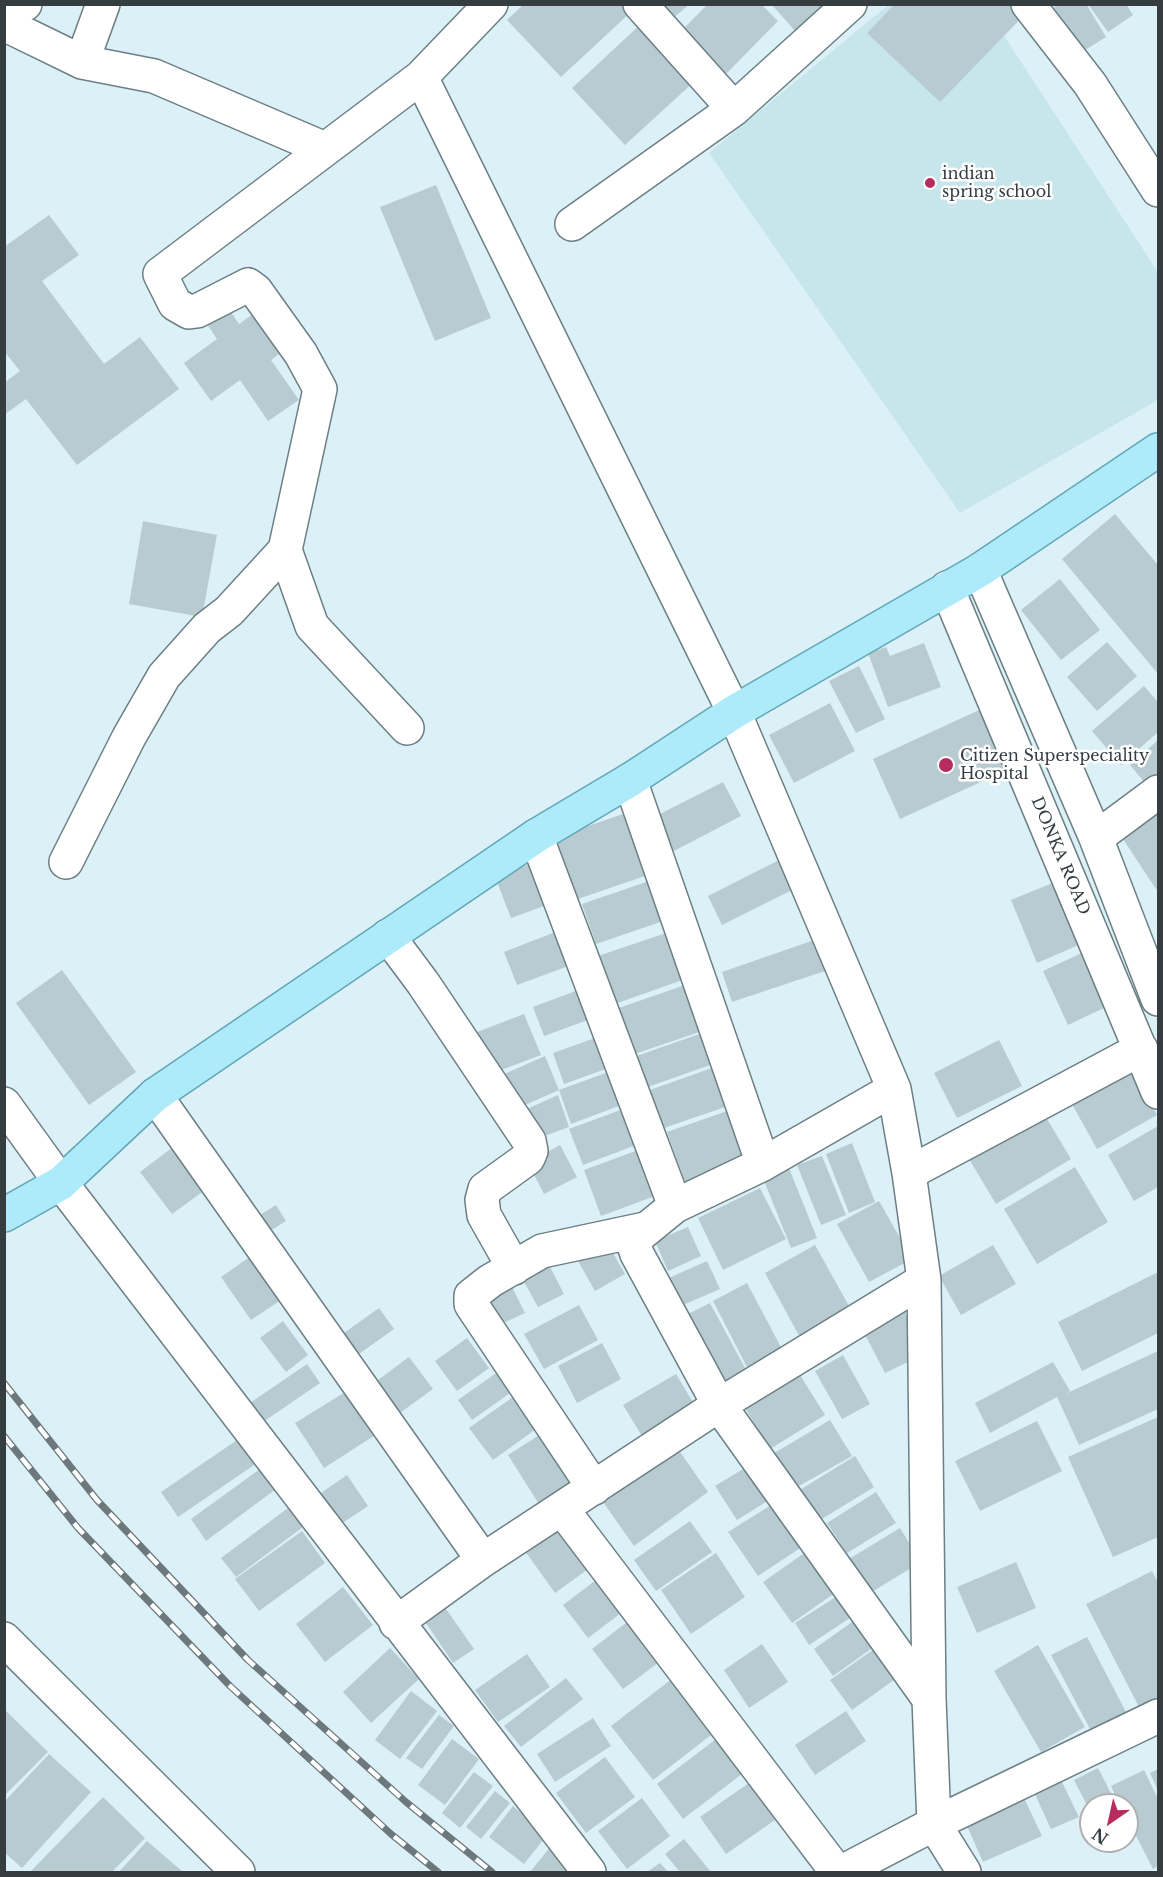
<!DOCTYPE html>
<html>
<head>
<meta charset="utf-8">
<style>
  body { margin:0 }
  #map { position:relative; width:1163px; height:1877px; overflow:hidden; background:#dcf1f7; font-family:"Libre Baskerville",serif }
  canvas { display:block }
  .frame { position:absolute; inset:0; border:6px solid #353d40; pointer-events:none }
  .north { position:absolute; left:1079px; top:1793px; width:60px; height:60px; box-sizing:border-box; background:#fff; border:2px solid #aeb1b3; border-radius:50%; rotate:214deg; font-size:16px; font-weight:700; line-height:24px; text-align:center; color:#353d40 }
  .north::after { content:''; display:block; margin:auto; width:21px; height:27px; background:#b82b5d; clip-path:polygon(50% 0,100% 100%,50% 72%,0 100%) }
</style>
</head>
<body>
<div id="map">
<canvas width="1163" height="1877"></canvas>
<div class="frame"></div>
<div class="north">N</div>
</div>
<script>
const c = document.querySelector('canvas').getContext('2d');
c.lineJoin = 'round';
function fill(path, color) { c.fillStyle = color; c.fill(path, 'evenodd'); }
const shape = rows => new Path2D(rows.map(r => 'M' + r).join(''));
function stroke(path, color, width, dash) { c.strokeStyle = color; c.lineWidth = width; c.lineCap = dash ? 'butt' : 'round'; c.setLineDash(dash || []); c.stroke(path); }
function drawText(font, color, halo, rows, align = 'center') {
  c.font = font + ' "Libre Baskerville",serif'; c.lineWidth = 5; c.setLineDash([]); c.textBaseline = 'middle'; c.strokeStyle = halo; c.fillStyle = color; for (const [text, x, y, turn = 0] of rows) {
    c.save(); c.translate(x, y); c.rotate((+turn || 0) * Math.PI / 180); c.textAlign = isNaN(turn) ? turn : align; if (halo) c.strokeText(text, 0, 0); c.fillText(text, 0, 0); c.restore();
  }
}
fill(shape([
  [888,5,984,5,1158,272,1158,400,960,513,709,153]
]), '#c7e6ec');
fill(shape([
  [524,4,624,4,631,12,561,77,507,20],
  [659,4,690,4,672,19],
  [708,4,761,4,778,21,725,75,681,31],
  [771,4,827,4,797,33],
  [895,4,1026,4,1031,8,940,102,867,33],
  [1059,4,1086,4,1106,37,1074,57,1046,13],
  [1088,4,1126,4,1133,15,1108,32],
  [642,23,696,80,625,145,572,88],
  [436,185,491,318,435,341,380,207],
  [49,215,79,255,42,281,104,364,140,337,179,389,77,465,26,399,4,415,4,383,20,371,4,351,4,247],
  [229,309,239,324,256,312,283,351,271,360,299,400,268,421,240,380,211,401,184,363,217,339,207,324],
  [1115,514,1158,565,1158,674,1062,559],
  [143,521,217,535,202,617,129,604],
  [1060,579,1100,630,1061,660,1021,610],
  [1107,642,1137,676,1097,711,1067,677],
  [924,643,941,687,888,707,868,653,886,647,890,656],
  [859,666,885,719,856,733,829,681],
  [1144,686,1158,702,1158,732,1121,765,1092,731],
  [830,703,855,751,794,783,769,735],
  [979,710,1007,770,900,819,873,759],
  [1158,740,1158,784,1151,790,1130,765],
  [723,782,741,816,672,852,654,817],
  [1155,810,1158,815,1158,892,1119,833],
  [626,813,648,875,572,901,550,839],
  [785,857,800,886,722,925,708,896],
  [542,859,558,901,511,918,495,877],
  [652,880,666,920,596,944,582,904],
  [1055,882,1081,944,1037,963,1011,900],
  [558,931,571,965,517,985,504,952],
  [672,931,688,978,612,1005,595,957],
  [817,939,828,970,732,1002,722,972],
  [1084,952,1108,1006,1068,1025,1043,971],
  [62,970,136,1072,89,1105,16,1003],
  [691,983,708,1029,623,1058,607,1012],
  [589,986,599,1016,544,1036,533,1007],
  [524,1014,541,1055,488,1075,472,1034],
  [705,1032,716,1063,642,1089,631,1058],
  [606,1034,617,1065,564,1084,553,1053],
  [999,1040,1022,1086,957,1118,934,1073],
  [545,1056,559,1090,611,1071,624,1104,571,1124,559,1090,516,1109,500,1076],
  [1128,1063,1157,1115,1097,1149,1068,1097],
  [715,1067,728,1106,658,1130,644,1092],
  [558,1095,569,1127,531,1141,518,1113],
  [626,1108,639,1144,583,1165,569,1129],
  [733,1109,753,1164,687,1187,667,1132],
  [1041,1109,1071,1159,996,1204,966,1154],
  [1158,1126,1158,1187,1134,1201,1108,1155],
  [852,1143,875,1202,849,1213,826,1154],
  [560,1145,577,1177,544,1194,528,1163],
  [649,1146,666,1192,601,1216,584,1170],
  [173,1147,205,1190,172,1214,140,1172],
  [822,1156,846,1215,821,1225,797,1165],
  [1075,1167,1108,1222,1037,1264,1004,1209],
  [789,1168,817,1238,791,1248,763,1178],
  [760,1188,786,1239,723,1270,698,1218],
  [879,1201,912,1259,869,1282,837,1224],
  [276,1205,286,1221,265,1234,255,1218],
  [688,1227,701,1256,668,1271,655,1241],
  [608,1244,625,1274,595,1291,578,1261],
  [815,1245,854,1315,803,1343,765,1273],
  [993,1245,1016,1284,961,1315,939,1276],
  [254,1254,284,1298,251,1320,221,1277],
  [545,1257,564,1294,538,1307,518,1271],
  [707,1261,720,1289,674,1309,662,1281],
  [1158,1272,1158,1333,1082,1371,1058,1322],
  [747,1283,783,1351,748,1369,713,1301],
  [512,1287,525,1313,497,1326,484,1301],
  [903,1301,916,1358,885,1373,859,1323],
  [710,1303,746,1370,722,1383,686,1315],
  [579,1305,598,1340,544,1369,524,1334],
  [379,1308,394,1329,359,1354,344,1333],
  [283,1321,308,1355,286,1372,260,1338],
  [467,1338,489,1368,457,1391,435,1361],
  [602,1343,621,1379,577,1403,558,1366],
  [1158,1351,1158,1409,1079,1445,1057,1397,990,1433,975,1403,1053,1362,1070,1391,1065,1394],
  [843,1355,870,1404,842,1419,815,1371],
  [409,1357,433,1389,393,1418,370,1386],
  [307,1364,320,1383,263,1422,250,1403],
  [499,1371,513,1391,472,1420,458,1400],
  [676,1374,694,1404,642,1436,623,1405],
  [800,1375,825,1415,770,1449,745,1408],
  [355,1386,383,1430,324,1468,295,1423],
  [513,1397,536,1429,493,1460,469,1428],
  [1158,1417,1158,1537,1113,1557,1068,1457],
  [830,1420,852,1456,792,1490,771,1455],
  [1037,1421,1062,1471,980,1511,955,1461],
  [544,1432,580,1489,544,1512,508,1455],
  [240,1438,257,1463,178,1517,161,1492],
  [678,1449,708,1492,634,1546,603,1502],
  [855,1456,874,1487,817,1522,798,1491],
  [753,1463,774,1497,737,1520,715,1486],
  [260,1469,276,1489,206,1541,191,1519],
  [347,1475,368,1506,341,1524,321,1493],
  [876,1492,896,1523,847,1553,827,1523],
  [779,1500,808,1543,758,1576,728,1532],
  [288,1508,303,1527,236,1577,221,1558],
  [690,1521,712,1552,656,1591,634,1560],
  [561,1525,591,1567,555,1593,525,1551],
  [900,1528,921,1562,870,1593,849,1559],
  [302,1531,325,1563,259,1611,235,1579],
  [813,1547,842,1588,792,1623,763,1582],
  [716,1553,745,1597,691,1634,661,1590],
  [1016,1562,1036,1608,977,1633,957,1587],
  [1152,1571,1158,1582,1158,1699,1140,1709,1086,1604],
  [600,1577,625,1610,588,1638,563,1605],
  [343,1587,373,1625,325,1662,296,1624],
  [842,1593,856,1614,809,1645,795,1623],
  [444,1606,474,1649,453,1663,424,1620],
  [859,1617,878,1644,833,1676,814,1649],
  [631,1619,662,1660,623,1689,592,1649],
  [1087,1637,1127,1714,1091,1731,1051,1655],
  [884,1642,905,1672,852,1710,830,1680],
  [762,1644,788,1682,749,1708,724,1670],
  [1038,1645,1085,1727,1041,1752,994,1671],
  [390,1648,419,1679,371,1723,343,1692],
  [527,1654,550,1687,498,1722,475,1690],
  [566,1678,583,1699,521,1747,504,1726],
  [673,1678,715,1732,653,1780,611,1726],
  [411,1691,437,1711,400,1759,375,1740],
  [4,1709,48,1752,4,1796],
  [846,1711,866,1741,815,1775,795,1745],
  [439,1715,454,1726,422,1769,406,1758],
  [593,1718,611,1746,555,1782,537,1754],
  [452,1739,479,1759,445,1805,418,1785],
  [716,1739,742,1774,683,1819,657,1784],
  [49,1754,91,1792,22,1868,4,1852,4,1802],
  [605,1757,635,1797,586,1833,556,1793],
  [1098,1768,1117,1805,1091,1805,1091,1813,1074,1780],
  [1158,1769,1158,1791,1150,1773],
  [1144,1770,1158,1799,1158,1866,1153,1869,1127,1818,1127,1805,1120,1805,1111,1786],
  [474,1772,493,1786,460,1828,442,1813],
  [1060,1778,1079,1817,1051,1829,1033,1790],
  [749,1783,775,1820,726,1854,700,1817],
  [495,1791,510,1803,481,1839,466,1827],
  [103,1797,145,1838,112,1872,30,1872],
  [642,1798,670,1836,627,1869,598,1831],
  [1025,1800,1042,1836,983,1862,967,1826],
  [513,1806,547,1835,524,1864,489,1837],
  [684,1839,711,1872,680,1872,665,1854],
  [147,1841,183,1872,119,1872],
  [551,1846,572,1863,564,1872,530,1872],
  [660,1863,668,1872,647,1872]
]), '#b7cbd1');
const minor = shape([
  [640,4,734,109],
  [1028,4,1090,84,1158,190],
  [4,13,25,4],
  [4,24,82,62,154,76,325,149],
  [82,62,103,4],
  [421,77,734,712,894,1089,909,1173,924,1280,929,1699,934,1824,842,1872],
  [572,224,734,109,850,4],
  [285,550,312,626,407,728],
  [980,570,1096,838,1158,999],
  [947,588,1158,1092],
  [630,780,763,1164],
  [536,836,675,1206,763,1164,894,1089],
  [1096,838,1158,792],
  [66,862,129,737,164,676,207,628,229,611,285,550,320,389,301,354,256,291,248,285,197,311,189,312,175,304,160,274,421,77,491,4],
  [388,936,423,983,529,1141,531,1151,528,1158,485,1189,482,1200,484,1215,514,1268],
  [155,1095,483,1560,396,1623],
  [4,1104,61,1183,589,1872],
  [909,1173,1141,1049],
  [675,1206,637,1237,634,1245,637,1254,719,1405,929,1699],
  [594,1488,471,1304,471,1296,490,1281,542,1251,645,1229],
  [562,1509,837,1872],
  [483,1560,719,1405,924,1280],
  [4,1639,238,1872],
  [964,1872,934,1824,1158,1716]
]);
const major = shape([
  [4,1215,61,1183,155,1095,536,836,630,780,734,712,980,570,1158,450]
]);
stroke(minor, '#6c7f84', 36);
stroke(major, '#61a6b6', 36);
stroke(minor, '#fff', 33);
stroke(major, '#aeebfa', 33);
const rail = shape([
  [4,1383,97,1500,248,1660,406,1802,492,1872],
  [4,1436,78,1528,230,1686,391,1834,438,1872]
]);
stroke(rail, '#6c787c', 7);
stroke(rail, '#fff', 4.5, [14]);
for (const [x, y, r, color] of [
  [930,183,6,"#b82b5d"],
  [946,765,8,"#b82b5d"]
]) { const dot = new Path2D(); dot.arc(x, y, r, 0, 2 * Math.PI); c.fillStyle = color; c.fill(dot); stroke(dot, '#fff', 2); }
drawText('16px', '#353d40', '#fff', [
  ["indian",942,174],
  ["spring school",942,192],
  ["Citizen Superspeciality",960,756],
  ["Hospital",960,774]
], 'left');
drawText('16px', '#353d40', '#fff', [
  ["DONKA ROAD",1060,856,67]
]);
</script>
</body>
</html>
